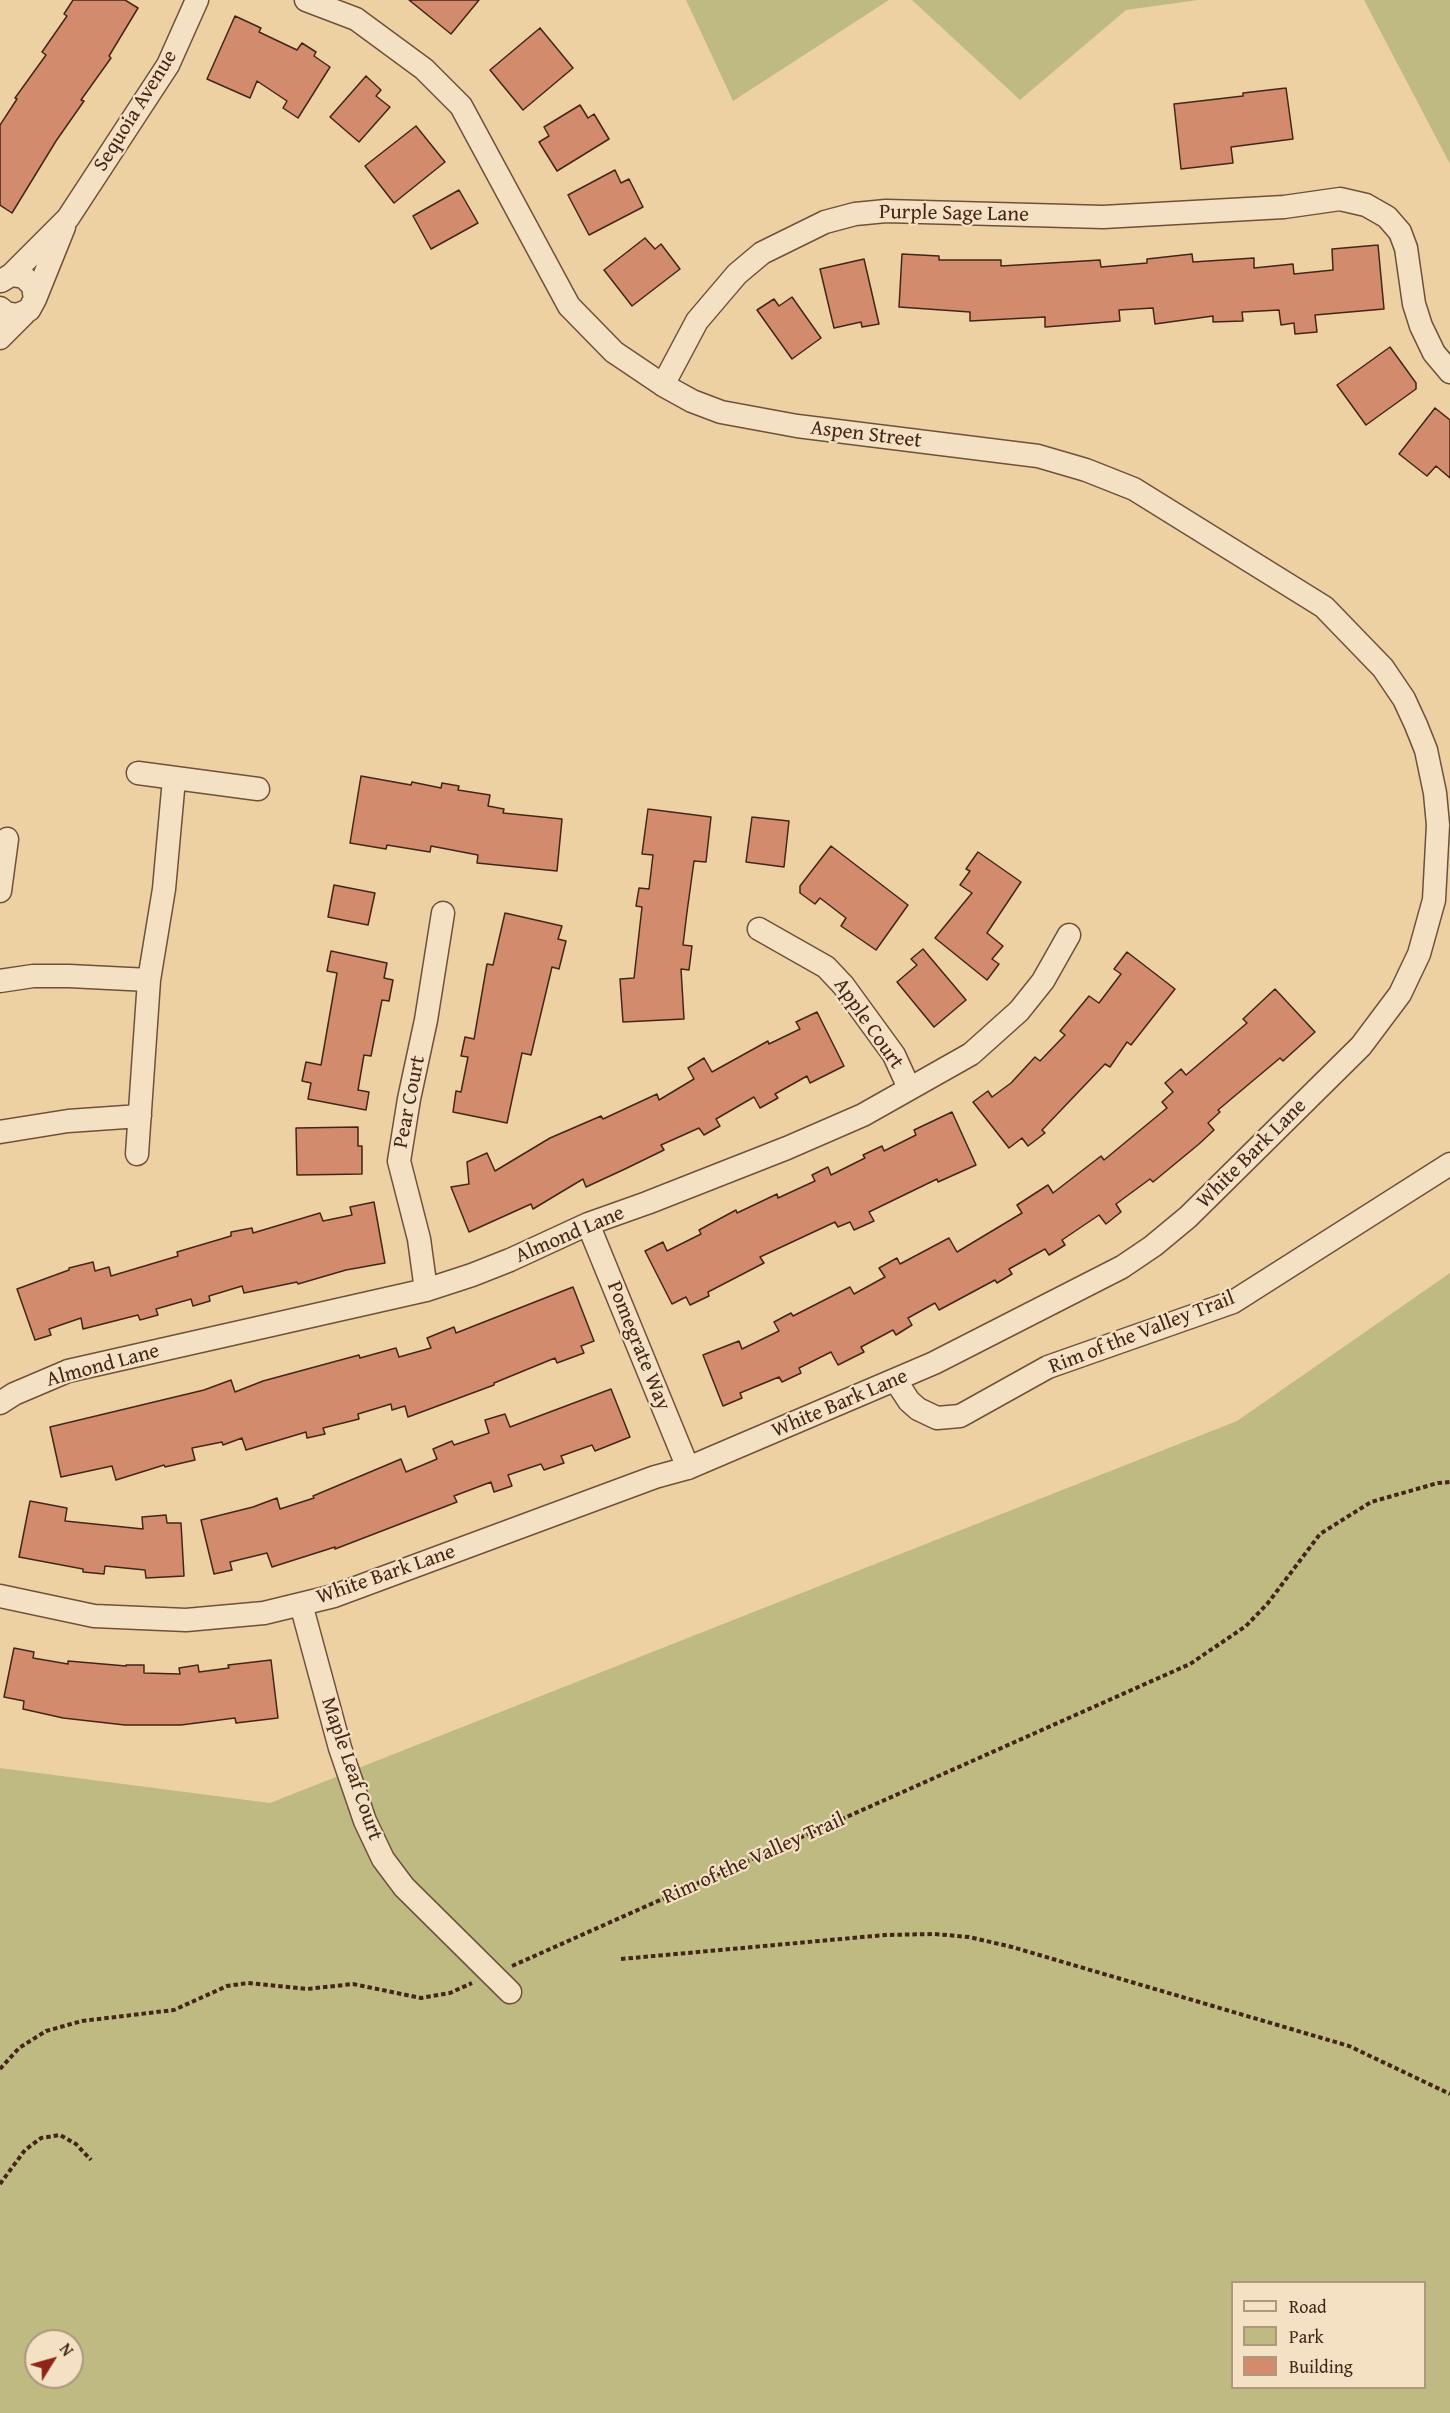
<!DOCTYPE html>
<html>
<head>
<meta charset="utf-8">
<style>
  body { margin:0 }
  #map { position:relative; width:1450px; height:2413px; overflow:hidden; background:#eed1a2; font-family:"Gentium Book Plus",serif }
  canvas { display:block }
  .legend { position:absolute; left:1231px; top:2281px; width:195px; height:108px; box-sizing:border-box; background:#f4e1c3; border:2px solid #ae967f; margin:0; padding:8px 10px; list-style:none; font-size:18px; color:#442619 }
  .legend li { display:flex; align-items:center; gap:12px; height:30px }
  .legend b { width:30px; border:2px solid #ae967f }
  .north { position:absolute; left:24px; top:2329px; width:60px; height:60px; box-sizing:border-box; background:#f4e1c3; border:2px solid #ae967f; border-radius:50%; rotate:53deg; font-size:16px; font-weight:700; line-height:24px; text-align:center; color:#442619 }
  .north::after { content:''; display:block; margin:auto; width:21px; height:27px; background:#8f2418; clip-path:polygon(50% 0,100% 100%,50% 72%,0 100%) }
</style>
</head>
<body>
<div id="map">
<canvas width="1450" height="2413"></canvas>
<ul class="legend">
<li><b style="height:8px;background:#f4e1c3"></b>Road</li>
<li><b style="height:16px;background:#beba81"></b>Park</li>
<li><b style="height:16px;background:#d38b6e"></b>Building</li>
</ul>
<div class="north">N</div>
</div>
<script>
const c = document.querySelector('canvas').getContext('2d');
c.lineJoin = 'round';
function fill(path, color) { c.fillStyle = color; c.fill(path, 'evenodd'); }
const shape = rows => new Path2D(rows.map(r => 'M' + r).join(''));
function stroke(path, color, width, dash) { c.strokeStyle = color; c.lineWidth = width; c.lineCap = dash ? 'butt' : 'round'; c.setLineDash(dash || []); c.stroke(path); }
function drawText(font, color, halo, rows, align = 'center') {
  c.font = font + ' "Gentium Book Plus",serif'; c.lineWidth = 4.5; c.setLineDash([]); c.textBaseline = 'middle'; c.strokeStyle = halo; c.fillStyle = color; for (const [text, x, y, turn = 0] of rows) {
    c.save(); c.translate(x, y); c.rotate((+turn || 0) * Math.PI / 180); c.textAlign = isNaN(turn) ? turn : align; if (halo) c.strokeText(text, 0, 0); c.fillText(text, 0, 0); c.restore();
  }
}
fill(shape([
  [686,0,889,0,733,101],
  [912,0,1198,0,1126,10,1020,100],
  [1364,0,1450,0,1450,164],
  [1450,1273,1450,2413,0,2413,0,1768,270,1803,1237,1421],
  [1232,2282,1424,2282,1424,2388,1232,2388],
  [36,2341,72,2341,72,2377,36,2377]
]), '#beba81');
const building = shape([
  [73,0,125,0,138,8,109,56,111,58,81,100,84,101,56,141,12,213,0,205,0,125,17,99,15,98,46,55,42,52,67,16,64,14,73,0],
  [409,0,479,0,451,34,409,0],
  [235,16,261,28,259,32,297,50,302,43,316,52,314,56,330,67,298,118,283,108,287,101,257,81,250,98,207,79,235,16],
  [540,28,573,68,523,110,490,70,540,28],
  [366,76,381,90,376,96,390,107,359,142,330,117,366,76],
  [1286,88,1293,139,1231,147,1233,163,1181,169,1174,104,1243,96,1243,93,1286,88],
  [580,105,588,118,594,114,609,139,557,171,539,142,549,136,544,127,580,105],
  [416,126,445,162,394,203,365,166,416,126],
  [615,170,621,183,629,179,643,207,589,235,568,195,615,170],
  [459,190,478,223,431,249,413,216,459,190],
  [645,238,655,249,661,244,680,269,632,306,604,270,645,238],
  [1378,245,1384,309,1315,315,1317,332,1295,334,1294,323,1281,325,1279,310,1242,312,1243,321,1213,322,1213,316,1155,324,1153,308,1119,310,1120,321,1045,327,1045,317,970,321,970,312,899,307,902,254,939,256,939,260,1001,260,1001,266,1100,260,1101,267,1147,263,1147,259,1192,254,1193,262,1254,258,1254,268,1293,264,1294,274,1333,270,1332,249,1378,245],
  [864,259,879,324,862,327,861,322,834,328,820,269,864,259],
  [792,297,821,338,792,359,757,310,774,299,779,306,792,297],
  [1390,347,1416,383,1416,389,1366,425,1337,385,1390,347],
  [1435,408,1450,420,1450,478,1436,466,1427,476,1399,454,1435,408],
  [361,776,411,785,412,782,441,788,442,783,459,786,458,790,490,795,488,806,504,809,503,813,562,819,557,871,477,863,478,855,431,846,430,852,387,845,386,849,350,843,361,776],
  [648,809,711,817,706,862,694,861,687,912,683,945,692,946,689,970,681,969,684,1019,623,1022,620,979,634,978,642,907,636,906,639,888,649,889,653,855,642,854,648,809],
  [752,817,789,821,784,867,746,862,752,817],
  [831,846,908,905,876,950,841,926,846,918,820,898,815,904,800,893,800,886,831,846],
  [978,852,1021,882,987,933,1003,946,992,959,999,964,987,980,935,938,972,893,960,885,970,871,966,869,978,852],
  [334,885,375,893,368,925,328,917,334,885],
  [505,913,562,926,558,939,566,941,559,969,552,967,531,1055,522,1053,507,1123,453,1112,456,1091,461,1092,468,1057,461,1056,465,1037,474,1039,487,964,493,965,505,913],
  [923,949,966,1000,934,1027,897,982,917,965,911,959,923,949],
  [331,951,387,963,384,978,393,980,389,1001,382,1000,371,1056,364,1055,358,1090,369,1092,366,1110,308,1099,311,1083,302,1081,306,1062,321,1065,337,973,327,971,331,951],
  [1127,952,1175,989,1131,1045,1127,1042,1110,1067,1105,1064,1042,1130,1045,1133,1028,1146,1022,1138,1009,1148,973,1102,988,1091,992,1097,1011,1083,1035,1057,1040,1061,1065,1035,1060,1031,1089,996,1099,1003,1121,974,1114,969,1127,952],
  [1275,989,1315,1032,1283,1061,1280,1058,1218,1110,1220,1112,1208,1123,1214,1130,1199,1144,1153,1182,1150,1179,1116,1204,1121,1212,1106,1224,1099,1215,1062,1240,1065,1245,1049,1255,1045,1249,1009,1269,1012,1274,997,1283,995,1280,939,1310,935,1303,908,1318,912,1325,896,1335,893,1330,861,1347,864,1352,838,1365,831,1352,799,1368,801,1373,782,1382,779,1377,740,1393,742,1398,723,1406,703,1355,739,1341,742,1349,779,1331,774,1322,791,1313,793,1316,850,1287,854,1294,885,1277,879,1268,897,1258,900,1264,949,1238,957,1252,1022,1213,1017,1205,1048,1185,1053,1193,1101,1156,1104,1160,1167,1108,1162,1102,1173,1092,1165,1083,1181,1069,1186,1075,1247,1023,1243,1019,1275,989],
  [817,1012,844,1066,810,1083,807,1076,775,1094,778,1098,760,1108,754,1097,716,1119,720,1126,704,1135,699,1128,661,1145,664,1150,625,1169,586,1187,583,1179,533,1209,531,1204,469,1232,451,1187,469,1184,467,1162,487,1153,495,1171,550,1138,601,1116,603,1119,657,1094,659,1100,694,1079,688,1068,704,1058,712,1072,768,1041,769,1044,800,1029,796,1022,817,1012],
  [952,1112,976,1165,938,1182,937,1179,869,1212,874,1221,854,1230,850,1222,838,1227,835,1222,760,1257,764,1263,708,1292,709,1296,690,1305,686,1297,672,1304,645,1251,663,1242,667,1251,701,1234,699,1230,736,1210,737,1213,777,1194,778,1198,815,1181,812,1175,828,1167,831,1175,865,1158,863,1155,882,1146,884,1151,916,1135,914,1130,952,1112],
  [358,1127,358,1146,362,1146,362,1174,297,1175,296,1128,358,1127],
  [374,1202,385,1263,346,1270,298,1284,297,1282,244,1293,242,1286,209,1296,210,1301,193,1306,191,1299,156,1309,158,1315,140,1320,138,1315,83,1329,81,1318,49,1329,51,1335,35,1340,17,1289,69,1270,69,1268,93,1262,95,1271,109,1267,111,1276,178,1256,177,1252,231,1236,231,1232,252,1228,253,1233,320,1213,323,1221,352,1215,350,1207,374,1202],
  [573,1287,594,1341,581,1346,584,1353,557,1363,555,1358,494,1383,494,1385,408,1417,405,1406,392,1410,391,1404,358,1414,359,1419,323,1428,325,1434,307,1438,306,1432,246,1450,242,1438,223,1445,222,1442,192,1448,195,1460,165,1467,164,1465,116,1480,112,1466,61,1477,50,1427,204,1390,231,1380,235,1392,263,1381,359,1355,360,1358,396,1348,399,1357,431,1348,427,1338,454,1327,456,1333,573,1287],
  [611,1389,630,1437,595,1451,592,1445,561,1456,564,1463,544,1470,541,1464,508,1475,512,1486,494,1492,491,1482,454,1496,457,1502,335,1549,335,1547,272,1567,267,1553,230,1562,232,1570,214,1574,201,1520,253,1507,277,1498,280,1509,314,1498,313,1496,401,1459,406,1472,437,1459,433,1449,452,1441,454,1445,489,1433,485,1420,505,1414,510,1427,611,1389],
  [30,1501,67,1508,65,1521,143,1529,142,1517,166,1515,167,1523,181,1523,184,1576,146,1578,145,1570,105,1566,104,1574,83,1572,83,1569,19,1557,30,1501],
  [14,1648,34,1652,33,1658,68,1664,68,1661,126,1666,126,1665,144,1665,144,1673,180,1674,179,1668,198,1665,199,1672,229,1668,228,1665,271,1660,278,1718,236,1723,235,1718,181,1725,125,1725,63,1718,23,1709,24,1701,4,1697,14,1648]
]);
fill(building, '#d38b6e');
stroke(building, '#442619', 1.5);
const minor = shape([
  [11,275,68,218,168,65,197,0],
  [35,299,64,227],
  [0,308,6,313,17,315,29,310,35,299,33,286,24,277,11,275,1,281],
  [0,338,24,314],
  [663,385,697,321,737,274,762,253,825,222,855,214,886,211,1103,217,1284,207,1340,199,1366,205,1387,217,1400,232,1406,248,1414,304,1421,326,1434,353,1450,372],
  [138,773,258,789],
  [0,891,7,839],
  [759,929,826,967,843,985,894,1055,909,1088],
  [0,981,33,976,69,976,149,980],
  [0,1132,68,1121,140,1116],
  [137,1154,149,980,164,889,174,779],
  [588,1224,688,1468],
  [426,1290,419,1239,399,1161,409,1099,426,1020,443,913],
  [896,1381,909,1401,918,1409,937,1418,960,1416,1048,1367,1233,1302,1450,1164],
  [0,1403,14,1394,68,1371,426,1290,472,1275,510,1260,588,1224,647,1203,787,1148,863,1115,971,1054,1019,1011,1043,981,1069,935],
  [0,1596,94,1616,186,1620,264,1613,301,1604,334,1596,655,1477,688,1468,934,1363,1122,1267,1153,1246,1188,1217,1361,1046,1400,994,1419,954,1434,900,1438,825,1435,793,1426,750,1416,725,1404,699,1383,668,1324,607,1134,489,1086,470,1038,456,797,426,721,412,692,401,663,385,614,352,569,306,461,106,424,69,356,19,306,0],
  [301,1604,340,1748,365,1821,383,1859,404,1887,510,1992]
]);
stroke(minor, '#6e513b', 25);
stroke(shape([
  [621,1959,885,1935,934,1934,969,1937,1012,1947,1349,2046,1450,2094],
  [512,1966,1190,1664,1246,1626,1268,1603,1320,1534,1371,1502,1438,1483,1450,1482],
  [0,2069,19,2048,46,2031,82,2021,174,2010,227,1986,248,1983,307,1989,353,1984,421,1998,450,1993,472,1983],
  [0,2184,25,2150,41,2138,60,2135,76,2144,91,2160]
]), '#442619', 4, [4.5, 3]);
stroke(minor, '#f4e1c3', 22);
drawText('21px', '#442619', '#f4e1c3', [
  ["Sequoia Avenue",136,111,-58],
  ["Purple Sage Lane",954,214,1],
  ["Aspen Street",866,435,7],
  ["Apple Court",868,1024,55],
  ["Pear Court",410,1102,-79],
  ["White Bark Lane",1252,1154,-45],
  ["Almond Lane",570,1235,-23],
  ["Rim of the Valley Trail",1142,1333,-21],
  ["Pomegrate Way",638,1346,68],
  ["Almond Lane",103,1366,-15],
  ["White Bark Lane",840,1404,-23],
  ["White Bark Lane",386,1575,-19],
  ["Maple Leaf Court",351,1769,71],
  ["Rim of the Valley Trail",754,1859,-24]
]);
</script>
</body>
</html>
